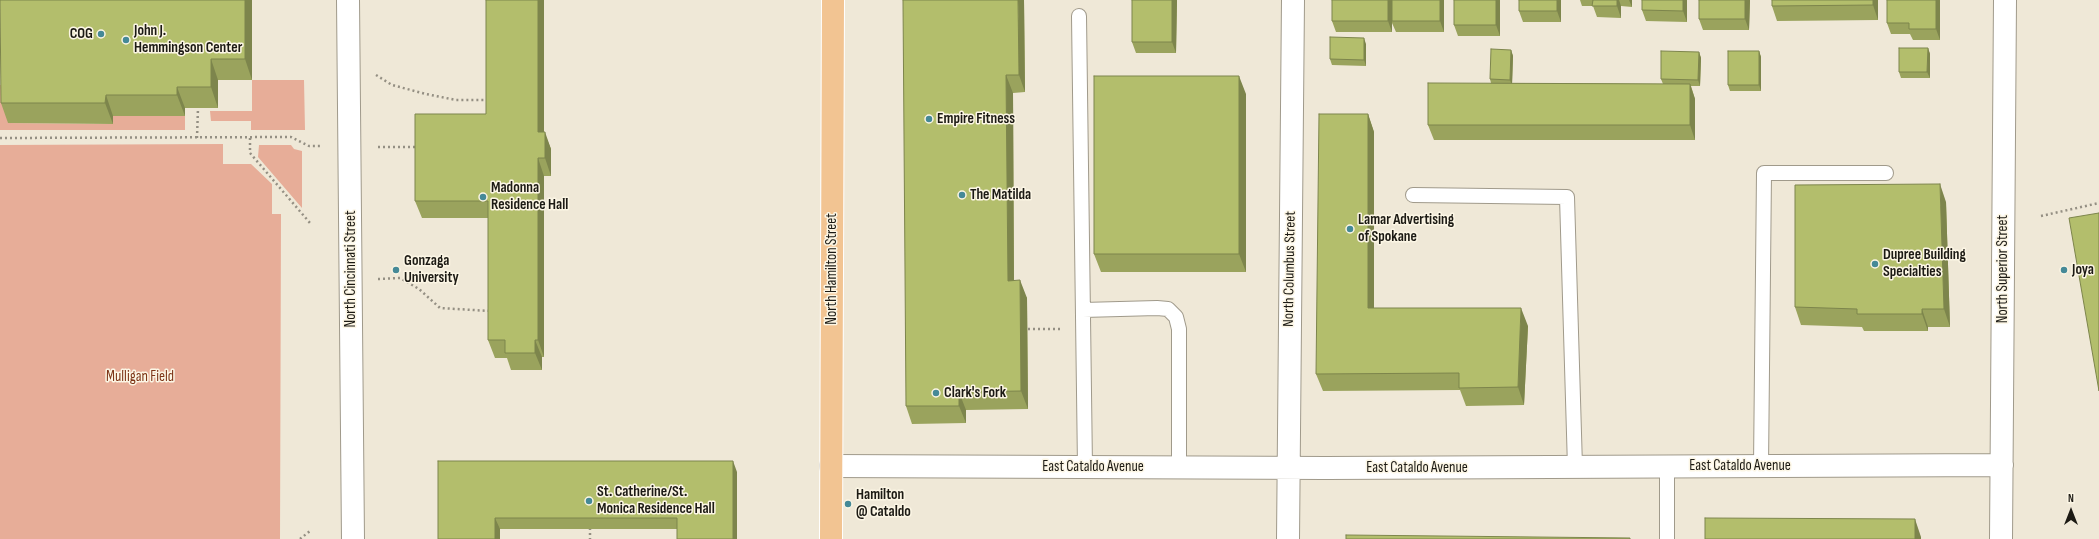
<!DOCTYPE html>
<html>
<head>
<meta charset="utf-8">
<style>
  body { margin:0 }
  #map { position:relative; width:2099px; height:539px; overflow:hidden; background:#efe8d7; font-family:"Sofia Sans Condensed",sans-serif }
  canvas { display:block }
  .north { position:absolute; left:2051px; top:491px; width:40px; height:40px; -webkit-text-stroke:3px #fcf6e5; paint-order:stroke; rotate:0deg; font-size:11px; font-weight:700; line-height:16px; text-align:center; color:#1c1a14 }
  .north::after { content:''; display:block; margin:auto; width:14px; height:18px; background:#1c1a14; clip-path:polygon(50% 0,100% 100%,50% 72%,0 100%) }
</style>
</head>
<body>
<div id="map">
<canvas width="2099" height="539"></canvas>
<div class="north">N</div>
</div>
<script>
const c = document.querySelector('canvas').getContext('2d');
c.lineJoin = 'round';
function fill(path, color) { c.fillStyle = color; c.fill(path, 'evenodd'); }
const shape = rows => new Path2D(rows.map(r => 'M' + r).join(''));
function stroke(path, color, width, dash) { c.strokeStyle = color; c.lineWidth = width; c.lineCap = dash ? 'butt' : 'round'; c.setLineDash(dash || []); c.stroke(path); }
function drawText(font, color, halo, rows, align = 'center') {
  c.font = font + ' "Sofia Sans Condensed",sans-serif'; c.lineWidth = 3; c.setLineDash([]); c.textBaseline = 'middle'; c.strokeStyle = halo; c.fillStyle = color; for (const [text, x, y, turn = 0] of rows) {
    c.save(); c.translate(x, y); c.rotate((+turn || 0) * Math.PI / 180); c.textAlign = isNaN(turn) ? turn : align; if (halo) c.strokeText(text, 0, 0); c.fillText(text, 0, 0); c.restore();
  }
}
fill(shape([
  [252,80,304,80,305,130,251,130,251,121,211,121,210,111,252,111],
  [0,85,7,85,8,123,113,124,113,116,185,116,185,130,0,130],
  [223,144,223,164,251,164,272,184,272,214,281,214,280,539,0,539,0,145],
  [259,145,291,145,294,149,302,151,302,208,258,157]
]), '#e7ad98');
const service = shape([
  [1079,16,1085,467],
  [1413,195,1567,197,1575,467],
  [1083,310,1157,308,1168,309,1176,317,1179,329,1179,468],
  [1761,466,1764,173,1886,173],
  [1667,539,1667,466]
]);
const minor = shape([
  [348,0,353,539],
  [831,466,1326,468,2002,465],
  [1288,539,1293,0],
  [2001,539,2005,0]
]);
const primary = shape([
  [831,539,833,0]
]);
stroke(service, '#a09a8b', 16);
stroke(minor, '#a09a8b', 24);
stroke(primary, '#fff', 24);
stroke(shape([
  [376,75,392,85,426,94,456,100,489,100],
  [0,138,291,137,309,146,321,146],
  [197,138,198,108],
  [250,138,250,153,310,223],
  [378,147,418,147],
  [2041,216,2099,203],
  [378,279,400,278,419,289,440,308,490,311],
  [1028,329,1060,329],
  [590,528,590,539],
  [300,539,310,531]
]), '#948f83', 2.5, [2, 3]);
stroke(service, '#fff', 14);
stroke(minor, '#fff', 22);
stroke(primary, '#f2c492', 22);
fill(shape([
  [252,0,252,80,218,80,218,108,185,108,185,116,113,116,113,124,8,123,1,103],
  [544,0,544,132,551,149,551,176,544,176,544,357,542,357,542,370,511,370,507,358,495,358,488,340,488,218,422,218,415,201,486,114],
  [1024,0,1025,92,1013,93,1014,280,1027,298,1028,409,966,410,966,423,912,424,906,406],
  [1132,0,1177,0,1176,53,1136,53,1132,42],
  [1444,0,1444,32,1396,32,1392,23,1392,32,1336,32,1332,21],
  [1500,0,1500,36,1458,36,1454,25],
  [1561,0,1561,22,1523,22,1519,11],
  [1580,0,1632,0,1632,7,1621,6,1621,18,1597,17,1593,6,1582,6],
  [1687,0,1687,22,1646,21,1642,10],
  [1699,0,1750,0,1749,30,1703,30,1699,19],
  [1772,0,1878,0,1878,20,1777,21,1772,6],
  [1940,0,1940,40,1913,40,1910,34,1891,34,1887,23],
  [1366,44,1366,66,1332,65,1330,59],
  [1928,48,1930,54,1930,78,1901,78,1899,72],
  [1511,50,1513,56,1512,83,1663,84,1661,79,1699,52,1701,58,1700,86,1691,86,1695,99,1695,140,1434,140,1428,125,1491,83,1490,79],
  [1759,51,1761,57,1761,91,1730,91,1728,85],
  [1246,94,1246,272,1101,272,1094,254],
  [1368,114,1374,132,1374,308,1528,326,1524,405,1466,406,1460,390,1323,391,1316,374],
  [1946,202,1950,327,1928,327,1928,331,1864,331,1862,327,1801,325,1795,307],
  [438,461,737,472,677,529,500,529,500,539]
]), '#9aa35d');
fill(shape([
  [245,0,252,0,252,80,245,59],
  [538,0,544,0,544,149,538,132],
  [1018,0,1024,0,1025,92,1019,75],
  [1172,0,1177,0,1176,53,1172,42],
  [1388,0,1392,0,1392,32,1388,21],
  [1440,0,1444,0,1444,32,1440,21],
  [1496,0,1500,0,1500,36,1496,25],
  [1557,0,1561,0,1561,22,1557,11],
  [1617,0,1619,0,1621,6,1621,18,1617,6],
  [1629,0,1632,0,1632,7],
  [1683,0,1687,0,1687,22,1683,11],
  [1745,0,1750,0,1749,30,1745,19],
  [1873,0,1878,0,1878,20,1873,5],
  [1936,0,1940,0,1940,40,1936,29],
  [1364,38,1366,44,1366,66,1364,60],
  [1928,48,1930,54,1930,78,1927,72],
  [1511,50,1513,56,1512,86,1510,80],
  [1759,51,1761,57,1761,91,1759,85],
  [1699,52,1701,58,1700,86,1698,80],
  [211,59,218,80,218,108,211,87],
  [1006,75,1013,93,1014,298,1008,281],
  [1239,76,1246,94,1246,272,1239,254],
  [1690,84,1695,99,1695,140,1690,125],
  [177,87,185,108,185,116,177,95],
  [106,95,113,116,113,124,105,103],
  [1368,114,1374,132,1374,326,1368,308],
  [545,132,551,149,551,176,545,158],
  [538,158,544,176,544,357,538,340],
  [1940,184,1946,202,1950,327,1944,309],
  [1020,280,1027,298,1028,409,1021,391],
  [1521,308,1528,326,1524,405,1518,387],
  [1922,309,1928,327,1928,331,1922,314],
  [535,340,542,357,542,370,535,353],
  [959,392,966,410,966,423,959,406],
  [733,461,737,472,737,539,733,539],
  [495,518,500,529,500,539,495,539],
  [1915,519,1921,537,1921,539,1915,539]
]), '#7d854c');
const building = shape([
  [0,0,245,0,245,59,211,59,211,87,177,87,177,95,106,95,105,103,1,103,0,0],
  [486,0,538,0,538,132,545,132,545,158,538,158,538,340,535,340,535,353,505,353,505,340,488,340,488,201,415,201,415,114,486,114,486,0],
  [903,0,1018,0,1019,75,1006,75,1008,281,1020,280,1021,391,959,392,959,406,906,406,903,0],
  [1132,0,1172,0,1172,42,1132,42,1132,0],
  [1332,0,1388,0,1388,21,1332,21,1332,0],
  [1392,0,1440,0,1440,21,1392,21,1392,0],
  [1454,0,1496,0,1496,25,1454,25,1454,0],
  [1519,0,1557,0,1557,11,1519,11,1519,0],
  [1593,0,1617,0,1617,6,1592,6,1593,0],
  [1642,0,1683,0,1683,11,1642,10,1642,0],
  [1699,0,1745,0,1745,19,1699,19,1699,0],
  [1772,0,1873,0,1873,5,1772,6,1772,0],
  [1887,0,1936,0,1936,29,1909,29,1909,23,1887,23,1887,0],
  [1330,37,1364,38,1364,60,1330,59,1330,37],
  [1899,48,1928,48,1927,72,1899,72,1899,48],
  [1491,49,1511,50,1510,80,1490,79,1491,49],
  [1661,51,1699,52,1698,80,1661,79,1661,51],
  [1728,51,1759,51,1759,85,1728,85,1728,51],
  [1094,76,1239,76,1239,254,1094,254,1094,76],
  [1428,83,1690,84,1690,125,1428,125,1428,83],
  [1319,114,1368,114,1368,308,1521,308,1518,387,1459,388,1459,373,1316,374,1319,114],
  [1940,184,1944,309,1922,309,1922,314,1857,314,1857,309,1795,307,1795,185,1940,184],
  [2099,213,2099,391,2069,218,2099,213],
  [438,461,733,461,733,539,677,539,677,518,495,518,495,539,438,539,438,461],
  [1705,518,1915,519,1915,539,1705,539,1705,518],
  [1346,535,1630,538,1630,539,1346,539,1346,535]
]);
fill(building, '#b3be6c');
stroke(building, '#7d854c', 1);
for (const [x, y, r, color] of [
  [101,34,4,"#458997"],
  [126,40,4,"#458997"],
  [929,119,4,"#458997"],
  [962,195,4,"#458997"],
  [483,197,4,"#458997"],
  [1350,229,4,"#458997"],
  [1875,264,4,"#458997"],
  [396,270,4,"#458997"],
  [2064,270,4,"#458997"],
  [936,393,4,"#458997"],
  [589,501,4,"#458997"],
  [848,504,4,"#458997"]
]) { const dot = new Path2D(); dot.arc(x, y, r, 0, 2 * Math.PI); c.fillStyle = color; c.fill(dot); stroke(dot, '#fcf6e5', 1.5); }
drawText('bold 15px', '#1c1a14', '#fcf6e5', [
  ["John J.",134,31],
  ["Hemmingson Center",134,48],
  ["COG",93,34,"right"],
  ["Empire Fitness",937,119],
  ["Madonna",491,188],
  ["Residence Hall",491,205],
  ["The Matilda",970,195],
  ["Lamar Advertising",1358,220],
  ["of Spokane",1358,237],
  ["Dupree Building",1883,255],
  ["Specialties",1883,272],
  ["Gonzaga",404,261],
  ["University",404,278],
  ["Joya",2072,270],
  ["Clark's Fork",944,393],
  ["St. Catherine/St.",597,492],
  ["Monica Residence Hall",597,509],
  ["Hamilton",856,495],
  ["@ Cataldo",856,512]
], 'left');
drawText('15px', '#1c1a14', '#fcf6e5', [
  ["North Cincinnati Street",351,269,-90],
  ["North Hamilton Street",832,269,-90],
  ["North Columbus Street",1290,269,-89],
  ["North Superior Street",2003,269,-90],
  ["East Cataldo Avenue",1740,466],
  ["East Cataldo Avenue",1093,467],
  ["East Cataldo Avenue",1417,468]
]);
drawText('15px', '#7e3517', '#fcf6e5', [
  ["Mulligan Field",140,377]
]);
</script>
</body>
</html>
